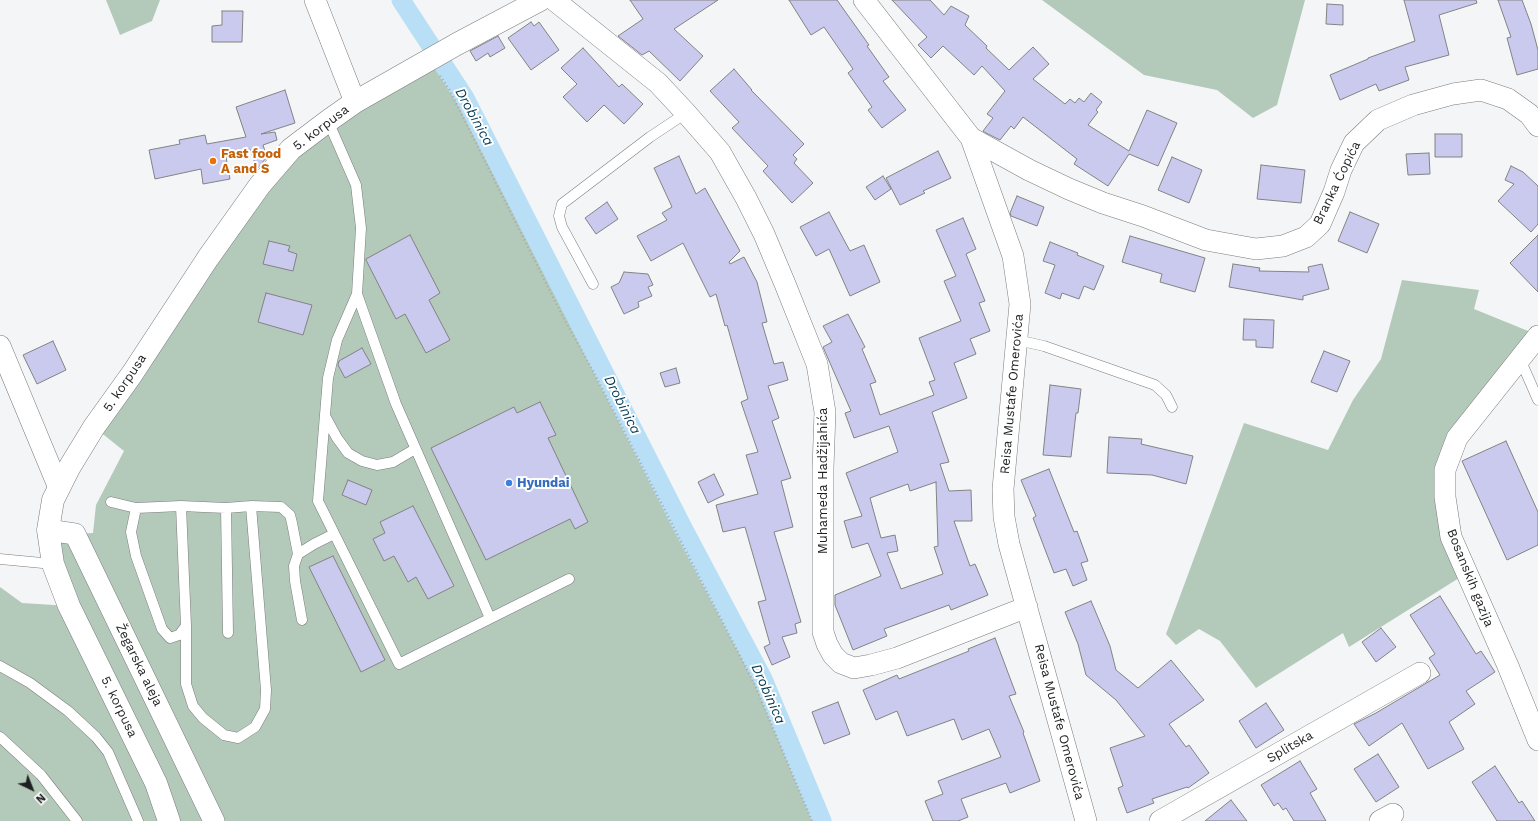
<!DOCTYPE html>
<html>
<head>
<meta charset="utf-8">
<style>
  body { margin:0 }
  #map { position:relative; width:1538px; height:821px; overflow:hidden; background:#f4f5f7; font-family:"Work Sans",sans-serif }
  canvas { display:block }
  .north { position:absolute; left:12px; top:769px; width:40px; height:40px; -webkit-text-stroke:3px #fff; paint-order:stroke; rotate:137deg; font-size:11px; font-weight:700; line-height:16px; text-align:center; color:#1f2020 }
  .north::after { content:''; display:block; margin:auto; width:14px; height:18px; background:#1f2020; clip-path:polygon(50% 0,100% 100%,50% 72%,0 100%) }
</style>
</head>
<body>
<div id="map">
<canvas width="1538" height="821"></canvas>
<div class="north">N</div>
</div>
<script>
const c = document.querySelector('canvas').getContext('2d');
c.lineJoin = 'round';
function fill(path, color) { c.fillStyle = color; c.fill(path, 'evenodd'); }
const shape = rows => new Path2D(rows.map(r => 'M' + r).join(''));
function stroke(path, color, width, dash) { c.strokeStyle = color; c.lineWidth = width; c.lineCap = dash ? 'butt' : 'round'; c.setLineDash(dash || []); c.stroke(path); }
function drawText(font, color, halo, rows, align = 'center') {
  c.font = font + ' "Work Sans",sans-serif'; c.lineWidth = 4; c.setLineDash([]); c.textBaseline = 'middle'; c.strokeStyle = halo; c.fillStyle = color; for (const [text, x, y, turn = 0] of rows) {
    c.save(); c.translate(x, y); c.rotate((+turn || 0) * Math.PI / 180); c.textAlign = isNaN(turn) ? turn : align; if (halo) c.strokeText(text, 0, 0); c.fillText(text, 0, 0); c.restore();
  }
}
fill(shape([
  [106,0,160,0,152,21,120,35],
  [1042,0,1305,0,1277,105,1253,118,1217,90,1144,75],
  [432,50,465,98,682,526,763,679,823,821,0,821,0,587,22,603,69,606,48,530,75,534,93,533,96,505,124,451,94,427,260,185],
  [1402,280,1479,290,1474,309,1538,335,1445,470,1467,573,1349,647,1343,633,1256,688,1220,641,1199,629,1176,645,1166,634,1244,423,1328,450,1353,400,1381,359]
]), '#b3c9ba');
stroke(shape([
  [401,0,465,98,682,526,763,679,822,821]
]), '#b8dff5', 19);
const building = shape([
  [630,0,718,0,674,29,703,56,680,81,649,51,642,55,618,36,643,19,630,0],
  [789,0,837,0,869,45,867,46,889,77,883,81,906,110,882,128,868,110,872,107,848,73,853,69,824,27,811,35,789,0],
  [892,0,930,0,944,15,951,6,969,16,965,25,987,46,986,48,1009,70,1033,47,1049,64,1033,79,1065,104,1070,99,1075,103,1079,98,1084,102,1091,93,1102,102,1096,110,1098,112,1088,125,1129,151,1147,110,1177,123,1158,166,1129,154,1108,186,1074,164,1077,159,1023,117,1014,129,1011,126,1000,140,986,133,983,131,993,118,987,114,1005,91,982,66,974,75,943,46,931,58,918,45,927,37,892,0],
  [1404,0,1476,0,1477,3,1439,15,1449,55,1405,67,1409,80,1379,91,1376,84,1340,100,1330,75,1368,59,1368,58,1415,41,1404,0],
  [1498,0,1522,0,1531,24,1538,50,1538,69,1517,75,1507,38,1511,37,1498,0],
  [1327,4,1343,5,1343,25,1326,24,1327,4],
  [222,11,243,11,242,42,212,42,212,26,222,25,222,11],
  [531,22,534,26,539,22,559,50,531,70,508,38,531,22],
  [498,36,505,48,490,57,488,53,476,61,470,51,498,36],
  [583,48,619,87,622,84,643,104,624,124,604,105,587,122,563,97,577,84,561,68,583,48],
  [734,69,752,90,751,90,804,144,793,155,797,159,794,163,813,183,792,203,763,171,768,166,732,128,739,122,710,91,734,69],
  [285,90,295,123,261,134,275,132,277,140,263,145,267,157,257,169,250,149,226,157,230,179,203,184,201,169,155,179,149,150,180,144,179,140,205,135,207,144,246,137,236,107,285,90],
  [1435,134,1462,134,1462,157,1435,157,1435,134],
  [938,151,951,178,923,191,925,193,900,205,886,178,938,151],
  [1429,153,1430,174,1408,175,1406,154,1429,153],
  [679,156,696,194,705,188,740,251,729,262,730,264,744,257,757,282,767,322,762,323,774,364,783,362,788,380,768,386,779,418,772,421,791,478,781,481,793,527,774,532,801,622,795,624,797,633,782,637,790,657,772,665,764,647,770,644,758,602,766,600,745,527,723,532,716,505,758,494,746,455,758,452,741,402,748,399,727,325,725,326,716,294,710,297,683,243,651,261,637,236,667,220,662,213,672,207,654,168,679,156],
  [1172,157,1202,170,1189,203,1158,190,1172,157],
  [1261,165,1305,170,1301,203,1257,199,1261,165],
  [1511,166,1523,172,1538,186,1538,224,1531,232,1498,201,1514,184,1505,180,1511,166],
  [883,176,891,189,875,200,866,187,883,176],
  [1017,196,1044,207,1037,226,1011,216,1010,213,1017,196],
  [607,202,618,219,596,234,585,218,607,202],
  [829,212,850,251,864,245,880,282,850,296,829,249,816,256,800,227,829,212],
  [1350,212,1379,224,1367,253,1338,241,1350,212],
  [963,218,976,249,966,254,985,301,979,303,990,331,970,339,976,354,954,363,967,398,932,412,949,462,940,464,949,491,971,490,972,521,954,521,970,566,975,564,988,595,951,610,949,605,884,629,887,636,853,650,835,605,835,595,881,576,868,543,852,548,844,521,862,516,846,473,898,452,889,426,854,438,845,413,851,411,823,347,832,342,823,326,848,314,865,347,862,349,876,382,870,384,880,415,934,395,929,382,935,380,919,338,961,321,944,281,956,276,936,230,963,218],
  [936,482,938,546,934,547,943,574,901,589,887,553,898,551,895,535,881,538,870,498,908,484,910,491,936,482],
  [410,235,440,293,429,300,450,340,426,353,405,314,396,319,366,260,366,259,410,235],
  [1538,235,1538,292,1510,263,1538,235],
  [1130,236,1205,258,1195,292,1160,282,1162,274,1122,262,1130,236],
  [269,241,290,246,288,251,297,254,293,271,263,264,269,241],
  [1050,242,1078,253,1077,255,1104,266,1094,290,1084,286,1079,299,1062,293,1060,299,1045,293,1055,265,1043,261,1050,242],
  [1233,264,1260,268,1259,271,1309,272,1308,267,1322,264,1329,289,1303,296,1303,300,1229,287,1233,264],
  [624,272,648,274,653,285,648,287,652,296,638,302,639,307,624,314,611,287,619,283,624,272],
  [266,293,312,305,303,335,258,322,266,293],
  [1244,319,1274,320,1273,348,1256,347,1256,340,1243,340,1244,319],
  [53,341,66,370,37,384,23,355,53,341],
  [362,348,371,364,345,378,338,365,339,361,362,348],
  [1324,351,1350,361,1337,392,1311,382,1324,351],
  [676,368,680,383,665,387,660,373,676,368],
  [1050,385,1081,389,1078,413,1076,413,1071,457,1043,455,1050,385],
  [540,402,556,435,548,438,588,522,575,529,570,519,486,560,431,448,514,407,517,413,540,402],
  [1109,437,1142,439,1141,444,1193,456,1186,484,1152,475,1107,473,1109,437],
  [1506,441,1538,512,1538,545,1507,560,1462,461,1506,441],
  [1049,469,1074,532,1077,531,1088,561,1081,563,1087,580,1073,586,1066,569,1054,573,1033,518,1036,516,1021,480,1049,469],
  [714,474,724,495,708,503,698,482,714,474],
  [348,480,372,490,366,505,342,495,348,480],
  [413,506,454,586,428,599,416,577,408,582,394,556,384,561,373,539,385,533,380,522,413,506],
  [333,556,385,660,361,672,309,567,333,556],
  [1440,596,1476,654,1481,651,1495,672,1466,691,1475,704,1449,722,1464,749,1428,769,1402,723,1369,746,1354,724,1376,713,1440,675,1429,658,1435,654,1410,615,1440,596],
  [1091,601,1110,646,1116,670,1138,688,1171,660,1204,700,1169,724,1186,747,1189,745,1209,773,1188,788,1187,787,1152,799,1154,803,1127,813,1118,788,1123,786,1110,748,1145,736,1116,700,1086,675,1078,644,1065,612,1091,601],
  [1381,628,1396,647,1376,662,1362,642,1381,628],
  [995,638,1016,694,1009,696,1024,732,1023,733,1040,781,1010,793,1006,783,961,799,968,817,958,821,933,821,925,801,943,794,938,781,1001,757,989,729,962,740,954,719,907,736,897,711,876,720,863,690,897,675,899,679,969,651,968,649,995,638],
  [838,702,850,734,824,744,812,712,838,702],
  [1266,703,1284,730,1256,748,1239,721,1266,703],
  [1378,754,1399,787,1376,802,1354,769,1378,754],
  [1300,761,1317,789,1310,793,1326,821,1294,821,1286,808,1283,810,1278,803,1274,806,1261,785,1300,761],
  [1495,766,1519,803,1522,801,1535,821,1497,821,1472,782,1495,766],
  [1231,800,1247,821,1205,821,1231,800]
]);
fill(building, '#cac9ee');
stroke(building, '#838384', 1);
const lane = shape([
  [328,121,356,185,361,228,357,294,337,340,328,378,318,501,399,664,569,579],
  [593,284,562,227,559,216,562,204,650,137,686,113],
  [357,294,396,404,490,618],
  [1017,340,1044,346,1155,385,1166,395,1172,407],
  [1520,359,1538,400],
  [325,416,337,438,348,453,362,461,377,465,393,462,415,449],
  [111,502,136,508,181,506,226,508,251,506,281,507,290,515,292,523,298,554,294,566,295,581,302,620],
  [181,506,186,626,186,684,193,706,203,718,224,735,238,738,255,727,265,709,266,690,251,506],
  [136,508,131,532,136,556,162,629,170,638,179,635,186,626],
  [226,508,228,633],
  [298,554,314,544,334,534],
  [0,559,53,564],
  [0,666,30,683,68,711,96,737,108,752,138,821],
  [0,737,41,775,77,821]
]);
const street = shape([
  [315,0,355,102],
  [554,0,658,83,686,113,720,152,746,198,764,234,785,284,817,364,825,412,823,468,823,632,827,644,833,655,841,663,854,668,871,665,897,658,1027,607],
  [864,0,971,138,1013,256,1020,304,1003,489,1004,517,1009,544,1086,821],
  [971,138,1029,170,1069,189,1103,203,1143,216,1206,240,1256,249,1283,246,1306,237,1320,224,1334,192,1341,170,1354,143,1378,120,1413,105,1453,94,1481,90,1508,99,1529,114,1538,126],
  [1538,336,1457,438,1445,470,1445,497,1451,537,1508,666,1538,740],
  [0,346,59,488],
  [48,530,75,534,214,821],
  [1160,821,1420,673],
  [1380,821,1393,814]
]);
const secondary = shape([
  [169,821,156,783,69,606,53,564,48,530,53,500,69,468,94,427,132,374,208,258,260,185,291,149,328,121,355,102,457,44,540,0]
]);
stroke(lane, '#7b7c7e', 11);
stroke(street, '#7b7c7e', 22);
stroke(secondary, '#7b7c7e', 23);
stroke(shape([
  [440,76,449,89,561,313,593,371,754,683,812,821]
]), '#a8a9ab', 2.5, [1, 3]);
stroke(lane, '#fff', 10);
stroke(street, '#fff', 21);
stroke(secondary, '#fff', 22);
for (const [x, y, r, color] of [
  [213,161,4,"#e8710a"],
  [509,483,4,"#3f7fe0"]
]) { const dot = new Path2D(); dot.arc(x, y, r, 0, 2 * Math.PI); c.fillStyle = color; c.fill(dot); stroke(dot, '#fff', 1.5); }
drawText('13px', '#1f2020', '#fff', [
  ["5. korpusa",321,128,-37],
  ["Branka Ćopića",1337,183,-64],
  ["5. korpusa",125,383,-56],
  ["Reisa Mustafe Omerovića",1012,394,-85],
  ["Muhameda Hadžijahića",823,481,-90],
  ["Bosanskih gazija",1470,578,68],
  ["Žegarska aleja",139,665,64],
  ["5. korpusa",119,707,64],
  ["Reisa Mustafe Omerovića",1059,722,75],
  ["Splitska",1290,747,-30]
]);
drawText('bold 13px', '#c56008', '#fff', [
  ["Fast food",221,154],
  ["A and S",221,169]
], 'left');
drawText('bold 13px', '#366cbe', '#fff', [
  ["Hyundai",517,483]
], 'left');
drawText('italic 14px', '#043a51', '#fff', [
  ["Drobinica",474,117,61],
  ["Drobinica",622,405,63],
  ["Drobinica",768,694,66]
]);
</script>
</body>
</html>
